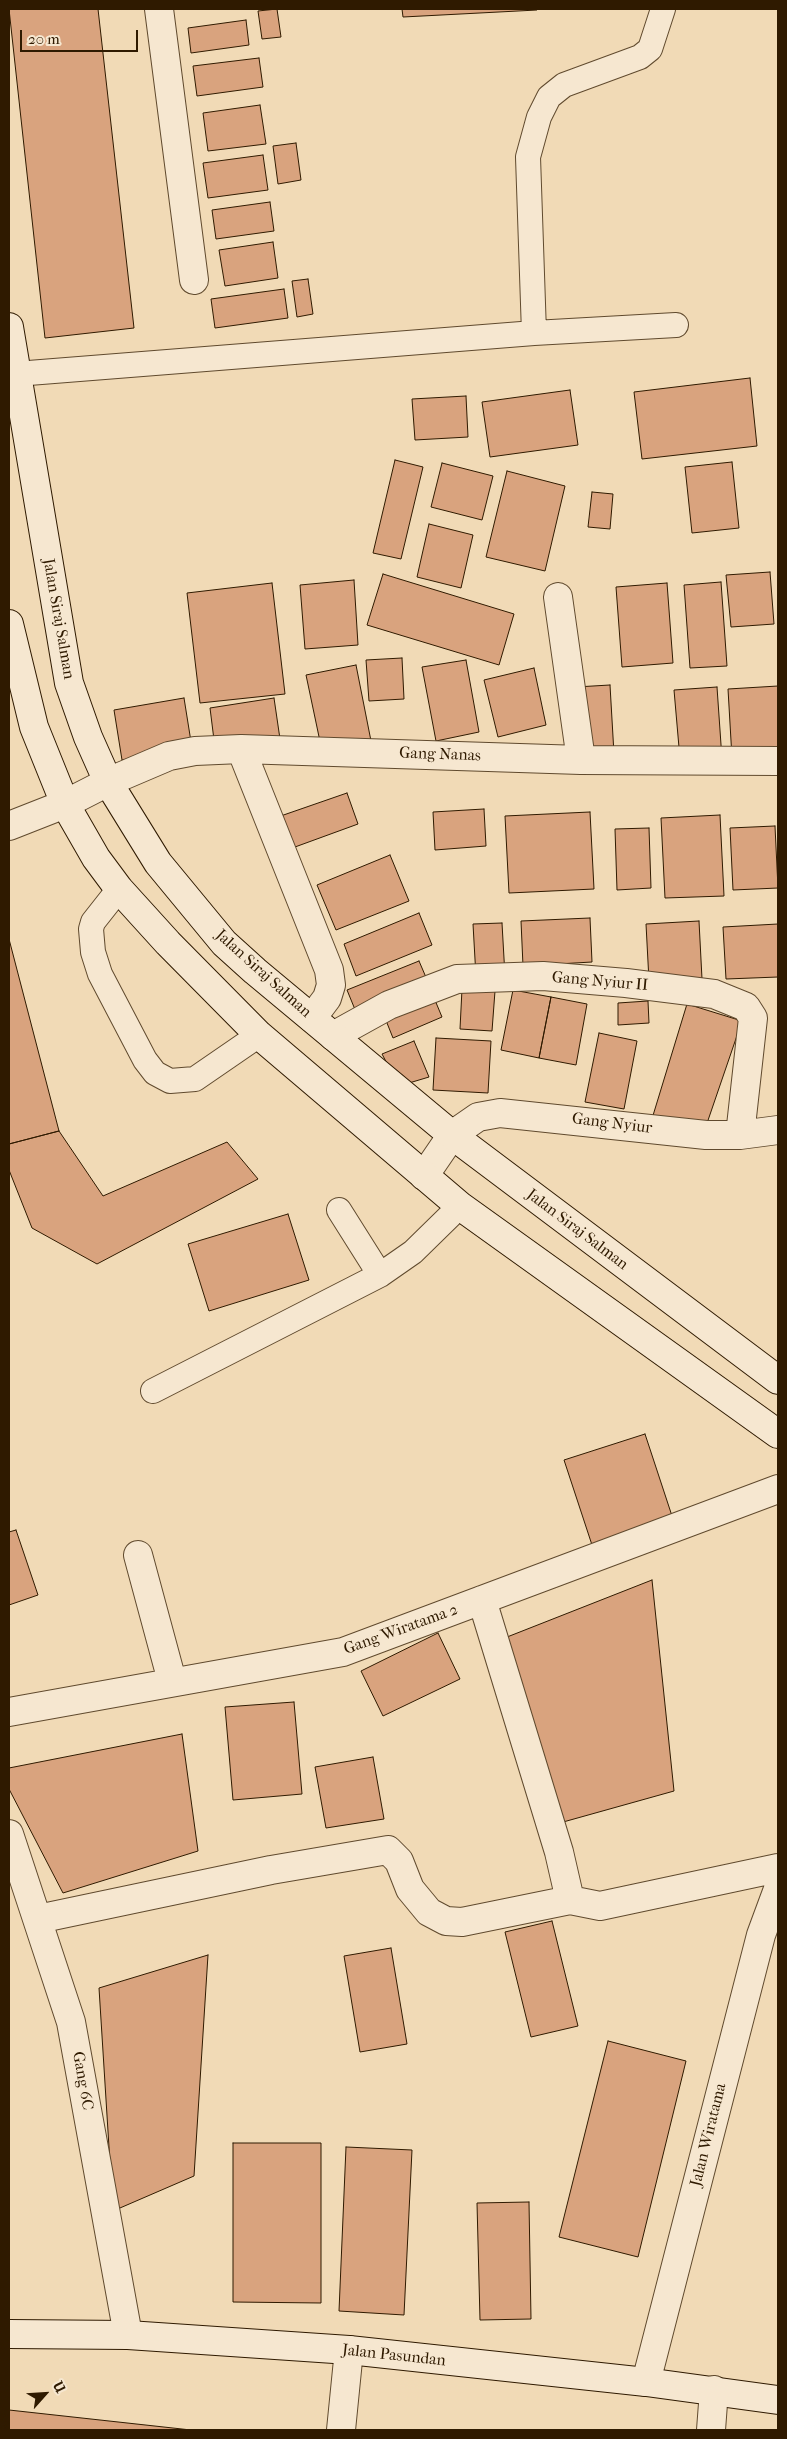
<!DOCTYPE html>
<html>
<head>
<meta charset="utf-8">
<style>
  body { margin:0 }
  #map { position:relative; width:787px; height:2439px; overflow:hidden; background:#f1dab6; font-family:"IM FELL French Canon",serif }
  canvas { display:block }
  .frame { position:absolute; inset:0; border:10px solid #2f1a00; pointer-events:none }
  .north { position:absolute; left:20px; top:2369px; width:50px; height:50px; -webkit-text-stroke:4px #f6e7d0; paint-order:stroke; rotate:64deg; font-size:14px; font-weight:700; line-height:20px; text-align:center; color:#2f1a00 }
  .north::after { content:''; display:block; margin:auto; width:18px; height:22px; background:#2f1a00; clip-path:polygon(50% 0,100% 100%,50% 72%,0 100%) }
  .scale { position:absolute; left:20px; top:30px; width:118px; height:22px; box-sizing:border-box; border:2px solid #2f1a00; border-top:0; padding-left:6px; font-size:15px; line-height:18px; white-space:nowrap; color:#2f1a00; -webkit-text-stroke:4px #f6e7d0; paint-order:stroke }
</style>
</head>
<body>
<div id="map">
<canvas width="787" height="2439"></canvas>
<div class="frame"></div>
<div class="north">U</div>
<div class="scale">20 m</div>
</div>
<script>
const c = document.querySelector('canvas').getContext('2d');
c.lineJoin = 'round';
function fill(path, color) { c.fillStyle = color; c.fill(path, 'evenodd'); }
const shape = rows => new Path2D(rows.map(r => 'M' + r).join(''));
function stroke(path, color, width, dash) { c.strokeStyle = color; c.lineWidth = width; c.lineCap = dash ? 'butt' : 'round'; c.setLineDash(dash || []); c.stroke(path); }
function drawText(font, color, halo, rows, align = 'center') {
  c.font = font + ' "IM FELL French Canon",serif'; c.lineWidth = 5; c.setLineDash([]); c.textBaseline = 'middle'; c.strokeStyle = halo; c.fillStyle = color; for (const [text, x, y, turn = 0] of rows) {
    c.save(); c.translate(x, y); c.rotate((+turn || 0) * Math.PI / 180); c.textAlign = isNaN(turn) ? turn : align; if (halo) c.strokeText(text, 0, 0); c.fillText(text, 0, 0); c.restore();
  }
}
const building = shape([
  [9,9,98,9,134,328,45,338,9,9],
  [277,9,281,37,262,39,258,11,277,9],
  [402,9,537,9,537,10,403,17,402,9],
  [246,20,249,45,191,53,188,28,246,20],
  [259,58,263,87,197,96,193,66,259,58],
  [260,105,266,144,208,151,203,113,260,105],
  [296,143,301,180,278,184,273,146,296,143],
  [263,155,268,190,208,198,203,163,263,155],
  [270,202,274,231,216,239,212,210,270,202],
  [273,242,278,278,225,286,219,250,273,242],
  [308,279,313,314,297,317,292,281,308,279],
  [284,289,288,318,215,328,211,299,284,289],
  [750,378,757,446,642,459,634,392,750,378],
  [570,390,578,445,490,457,482,402,570,390],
  [466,396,468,437,415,440,412,399,466,396],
  [395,460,423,467,401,559,373,553,395,460],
  [732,462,739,528,692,533,685,467,732,462],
  [442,463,493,476,482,520,431,507,442,463],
  [507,471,565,486,545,571,486,557,507,471],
  [592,492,613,494,610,529,588,527,592,492],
  [429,524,473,535,461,588,417,577,429,524],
  [770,572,774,624,731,627,726,575,770,572],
  [383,574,514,614,499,665,367,625,383,574],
  [354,580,358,645,305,649,300,585,354,580],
  [721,582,727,666,690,668,684,585,721,582],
  [272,583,285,694,200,703,187,593,272,583],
  [667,583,673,663,622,667,616,587,667,583],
  [402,658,404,699,369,701,366,660,402,658],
  [466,660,479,732,436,741,422,667,466,660],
  [356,665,372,746,322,751,306,675,356,665],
  [534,668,546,725,498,737,484,680,534,668],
  [610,685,614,754,584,757,576,687,610,685],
  [778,686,778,757,732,758,728,689,778,686],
  [717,687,722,759,680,759,674,690,717,687],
  [184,698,192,748,122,760,114,710,184,698],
  [274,698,280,739,215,748,210,708,274,698],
  [347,793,358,824,284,851,272,819,347,793],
  [484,809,486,846,435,850,433,812,484,809],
  [590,812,594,889,509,893,505,816,590,812],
  [720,815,724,896,665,898,661,818,720,815],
  [775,826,778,888,733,890,730,828,775,826],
  [649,828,651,888,617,890,615,829,649,828],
  [390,855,409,901,336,930,317,885,390,855],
  [419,913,432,945,356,976,344,944,419,913],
  [590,918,592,962,523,966,521,921,590,918],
  [699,921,702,979,649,981,646,924,699,921],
  [502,923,505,976,476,977,473,924,502,923],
  [778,924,778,977,726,979,723,927,778,924],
  [9,939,59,1131,9,1144,9,939],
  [419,961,428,982,356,1012,347,990,419,961],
  [462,989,495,991,492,1031,460,1029,462,989],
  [513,990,551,997,539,1058,501,1050,513,990],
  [432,993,442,1017,393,1038,383,1013,432,993],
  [551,997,587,1004,576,1065,539,1058,551,997],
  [648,1001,649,1023,618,1025,618,1003,648,1001],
  [687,1004,742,1021,704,1132,651,1122,687,1004],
  [599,1033,637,1041,624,1109,585,1102,599,1033],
  [436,1038,491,1041,488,1093,433,1090,436,1038],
  [414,1041,429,1077,399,1086,382,1054,414,1041],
  [59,1131,103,1196,227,1142,258,1179,97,1264,32,1228,9,1170,9,1144,59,1131],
  [288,1214,309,1280,209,1311,188,1244,288,1214],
  [645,1434,674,1522,593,1548,564,1460,645,1434],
  [16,1530,38,1595,9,1605,9,1532,16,1530],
  [652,1580,674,1791,556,1824,502,1639,652,1580],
  [438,1633,460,1679,383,1716,361,1671,438,1633],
  [294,1702,302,1794,233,1800,225,1707,294,1702],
  [182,1734,198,1851,63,1893,9,1789,9,1768,182,1734],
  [373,1757,384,1819,326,1828,315,1767,373,1757],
  [552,1921,578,2026,531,2037,505,1932,552,1921],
  [391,1948,407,2044,360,2052,344,1956,391,1948],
  [208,1955,194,2176,113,2211,99,1988,208,1955],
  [608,2041,686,2061,638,2257,559,2237,608,2041],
  [233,2143,321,2143,321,2303,233,2302,233,2143],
  [346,2147,412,2150,404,2315,339,2311,346,2147],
  [529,2202,531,2319,480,2320,477,2203,529,2202],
  [9,2410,191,2430,9,2430,9,2410]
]);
fill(building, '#d9a37e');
stroke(building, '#2f1a00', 1);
const lane = shape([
  [534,333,528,157,539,117,549,97,564,85,640,57,650,49,663,9],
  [16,374,534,333,676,325],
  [119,889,93,922,91,929,93,952,100,974,145,1060,155,1073,170,1081,195,1079,259,1035],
  [339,1210,380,1275],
  [153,1391,380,1275,413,1252,460,1206]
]);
const street = shape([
  [159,9,194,280],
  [558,597,581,760],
  [241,749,329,970,331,985,327,998,312,1018],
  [9,826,65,804,108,782,169,756,195,751,241,749,581,760,778,761],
  [333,1036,389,1005,457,979,543,976,626,983,714,994,746,1007,753,1018,740,1135],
  [424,1176,452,1135,478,1117,500,1113,706,1135,740,1135,778,1130],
  [138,1555,172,1681],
  [482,1600,559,1852,570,1900,600,1906,778,1868],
  [9,1712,343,1652,778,1489],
  [9,1834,71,2022,128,2335],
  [38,1919,271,1870,388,1850,399,1861,410,1889,429,1912,446,1921,462,1922,570,1900],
  [646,2382,761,1935,778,1889],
  [341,2430,349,2350],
  [711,2430,714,2390]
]);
const secondary = shape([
  [9,327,69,683,88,737,108,782,158,863,224,943,255,971,452,1135,778,1380],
  [9,624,34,727,65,804,96,858,119,889,168,943,259,1035,460,1206,778,1434],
  [9,2334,128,2335,349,2350,646,2382,778,2400]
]);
stroke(lane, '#604a2e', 26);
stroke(street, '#604a2e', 30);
stroke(secondary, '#2f1a00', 30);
stroke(lane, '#f6e7d0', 24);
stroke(street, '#f6e7d0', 28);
stroke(secondary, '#f6e7d0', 28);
drawText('16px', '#2f1a00', '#f6e7d0', [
  ["Jalan Siraj Salman",58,619,80],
  ["Gang Nanas",440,755,2],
  ["Jalan Siraj Salman",263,974,42],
  ["Gang Nyiur II",600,982,5],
  ["Gang Nyiur",612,1124,7],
  ["Jalan Siraj Salman",577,1230,37],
  ["Gang Wiratama 2",401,1630,-20],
  ["Gang 6C",82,2081,80],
  ["Jalan Wiratama",709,2135,-76],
  ["Jalan Pasundan",394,2356,6]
]);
</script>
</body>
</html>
